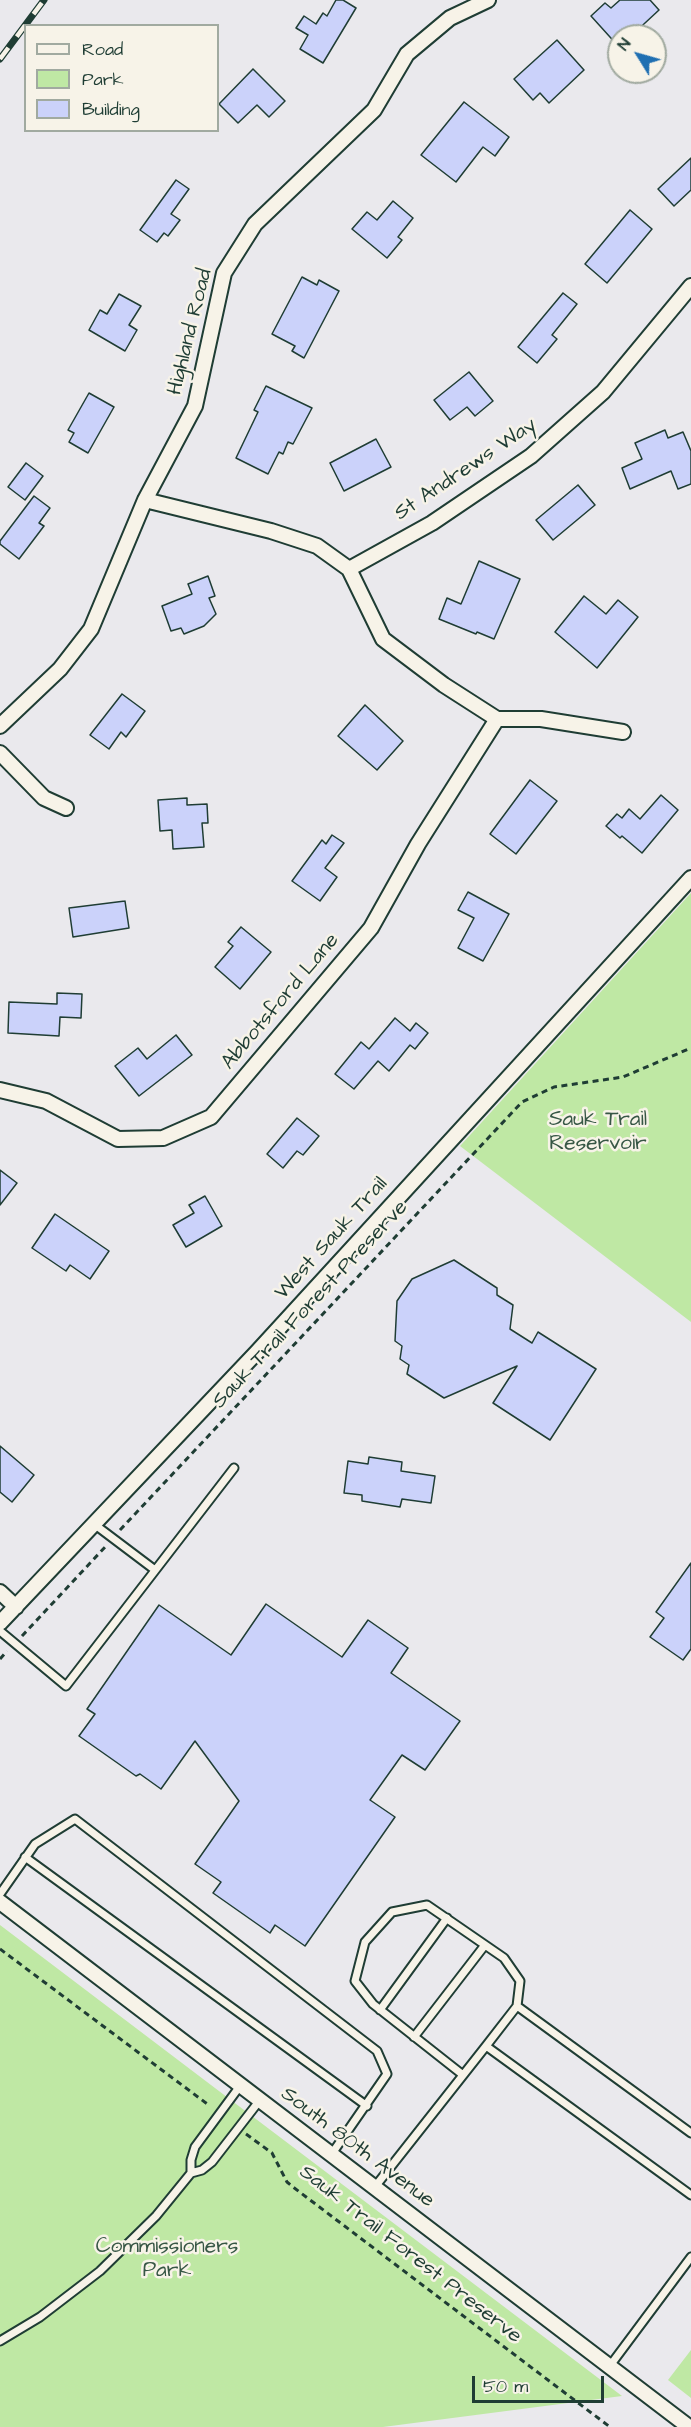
<!DOCTYPE html>
<html>
<head>
<meta charset="utf-8">
<style>
  body { margin:0 }
  #map { position:relative; width:691px; height:2427px; overflow:hidden; background:#eae9ed; font-family:"Architects Daughter",sans-serif }
  canvas { display:block }
  .legend { position:absolute; left:24px; top:24px; width:195px; height:108px; box-sizing:border-box; background:#f7f3e8; border:2px solid #a1aaa0; margin:0; padding:8px 10px; list-style:none; font-size:18px; color:#1f3d34 }
  .legend li { display:flex; align-items:center; gap:12px; height:30px }
  .legend b { width:30px; border:2px solid #a1aaa0 }
  .north { position:absolute; left:607px; top:24px; width:60px; height:60px; box-sizing:border-box; background:#f7f3e8; border:2px solid #a1aaa0; border-radius:50%; rotate:307deg; font-size:16px; font-weight:700; line-height:24px; text-align:center; color:#1f3d34 }
  .north::after { content:''; display:block; margin:auto; width:21px; height:27px; background:#1f6fb2; clip-path:polygon(50% 0,100% 100%,50% 72%,0 100%) }
  .scale { position:absolute; left:472px; top:2376px; width:132px; height:27px; box-sizing:border-box; border:3px solid #1f3d34; border-top:0; padding-left:8px; font-size:18px; line-height:21px; white-space:nowrap; color:#1f3d34; -webkit-text-stroke:4px #f7f3e8; paint-order:stroke }
</style>
</head>
<body>
<div id="map">
<canvas width="691" height="2427"></canvas>
<ul class="legend">
<li><b style="height:8px;background:#f7f3e8"></b>Road</li>
<li><b style="height:16px;background:#bfe8a4"></b>Park</li>
<li><b style="height:16px;background:#cbd2fa"></b>Building</li>
</ul>
<div class="north">N</div>
<div class="scale">50 m</div>
</div>
<script>
const c = document.querySelector('canvas').getContext('2d');
c.lineJoin = 'round';
function fill(path, color) { c.fillStyle = color; c.fill(path, 'evenodd'); }
const shape = rows => new Path2D(rows.map(r => 'M' + r).join(''));
function stroke(path, color, width, dash) { c.strokeStyle = color; c.lineWidth = width; c.lineCap = dash ? 'butt' : 'round'; c.setLineDash(dash || []); c.stroke(path); }
function drawText(font, color, halo, rows, align = 'center') {
  c.font = font + ' "Architects Daughter",sans-serif'; c.lineWidth = 5; c.setLineDash([]); c.textBaseline = 'middle'; c.strokeStyle = halo; c.fillStyle = color; for (const [text, x, y, turn = 0] of rows) {
    c.save(); c.translate(x, y); c.rotate((+turn || 0) * Math.PI / 180); c.textAlign = isNaN(turn) ? turn : align; if (halo) c.strokeText(text, 0, 0); c.fillText(text, 0, 0); c.restore();
  }
}
fill(shape([
  [691,893,691,1322,460,1146],
  [0,1925,211,2085,622,2396,383,2427,0,2427],
  [691,2350,691,2398,668,2380]
]), '#bfe8a4');
const building = shape([
  [336,0,343,0,356,8,323,63,300,49,308,35,296,28,304,16,316,24,323,13,327,16,336,0],
  [620,0,650,0,659,10,631,36,619,36,619,47,591,16,605,3,611,8,620,0],
  [557,40,584,70,549,103,540,93,533,100,514,79,557,40],
  [253,69,285,101,269,117,257,105,238,123,219,104,253,69],
  [464,102,509,137,495,156,483,147,456,182,421,155,464,102],
  [691,158,691,190,674,206,658,189,691,158],
  [176,180,189,189,171,214,180,220,168,236,164,233,157,242,140,230,176,180],
  [393,201,413,218,398,237,402,240,387,258,352,229,367,212,377,220,393,201],
  [630,210,652,229,607,283,585,264,630,210],
  [302,277,317,285,319,280,339,291,304,358,292,351,295,346,272,334,302,277],
  [563,293,577,304,552,335,557,339,537,363,518,347,563,293],
  [119,294,141,306,129,325,137,330,125,351,89,330,100,310,107,314,119,294],
  [469,372,493,401,475,416,467,407,450,420,434,400,469,372],
  [266,386,312,408,293,444,288,442,283,454,279,452,268,474,236,458,258,412,254,410,266,386],
  [89,393,114,407,88,453,69,442,74,433,68,430,89,393],
  [665,430,668,438,683,432,691,451,691,484,678,489,671,471,630,489,622,468,642,459,635,443,665,430],
  [376,439,391,467,344,491,330,463,376,439],
  [26,463,43,476,25,500,8,487,26,463],
  [578,485,595,505,553,540,536,520,578,485],
  [34,496,50,508,39,523,44,526,19,559,0,544,0,541,34,496],
  [479,561,520,579,494,639,477,632,476,634,439,619,447,598,461,604,479,561],
  [208,576,215,596,209,598,216,614,204,626,184,634,181,628,171,631,162,606,192,594,188,584,208,576],
  [584,596,606,614,618,600,638,617,597,668,555,632,584,596],
  [122,694,145,711,126,737,121,732,109,749,90,735,122,694],
  [365,705,403,741,377,770,338,736,365,705],
  [530,780,557,801,516,854,490,834,530,780],
  [661,795,678,810,642,853,622,836,620,838,606,826,617,814,622,818,629,809,640,819,661,795],
  [187,798,187,805,207,804,208,823,202,823,204,847,173,849,172,830,160,831,158,800,187,798],
  [332,835,344,843,325,868,337,877,320,901,292,881,322,840,326,844,332,835],
  [468,892,509,914,483,961,458,948,474,918,458,910,468,892],
  [125,901,129,928,73,937,69,908,125,901],
  [241,927,271,952,240,989,215,967,233,946,228,942,241,927],
  [57,993,82,994,81,1018,60,1017,59,1036,8,1033,9,1002,57,1004,57,993],
  [395,1018,410,1031,416,1023,428,1033,415,1049,410,1045,389,1071,378,1061,354,1089,335,1074,361,1042,369,1049,395,1018],
  [176,1035,192,1055,139,1096,115,1066,138,1048,147,1059,176,1035],
  [297,1118,319,1136,303,1155,297,1151,283,1168,267,1154,297,1118],
  [0,1170,17,1183,0,1205,0,1170],
  [205,1196,222,1226,186,1247,173,1225,194,1213,189,1205,205,1196],
  [55,1214,109,1251,90,1279,70,1265,66,1271,32,1248,55,1214],
  [454,1260,497,1288,497,1295,513,1305,510,1329,532,1343,538,1332,596,1369,550,1440,493,1403,517,1366,444,1398,407,1374,409,1365,400,1359,402,1346,395,1341,397,1301,412,1279,454,1260],
  [0,1446,34,1475,12,1502,0,1492,0,1446],
  [369,1457,402,1462,401,1471,435,1476,431,1503,402,1499,400,1507,362,1501,362,1495,344,1493,348,1461,368,1464,369,1457],
  [691,1563,691,1649,683,1660,650,1637,664,1618,656,1612,691,1563],
  [266,1604,342,1657,368,1620,408,1648,391,1673,460,1721,425,1770,402,1755,370,1800,395,1817,305,1946,275,1925,270,1933,213,1893,221,1882,195,1864,239,1801,195,1741,161,1789,140,1774,136,1776,79,1736,95,1714,87,1709,159,1605,231,1655,266,1604]
]);
fill(building, '#cbd2fa');
stroke(building, '#1f3d34', 1.5);
const lane = shape([
  [94,1524,155,1570],
  [0,1631,66,1686,234,1468],
  [25,1857,367,2106],
  [0,1894,35,1844,75,1819,377,2051,387,2074,331,2155],
  [517,2006,691,2133],
  [380,2010,447,1918],
  [414,2037,485,1945],
  [486,2046,691,2195],
  [191,2173,191,2160,195,2147,240,2086],
  [374,2188,486,2046,517,2006,520,1981,504,1958,427,1905,392,1912,365,1942,355,1981,373,2004,463,2075],
  [0,2341,40,2317,100,2271,156,2216,191,2173,202,2170,212,2162,260,2100],
  [609,2367,691,2257]
]);
const street = shape([
  [145,500,271,531,317,546,349,569,383,639,444,685,497,719,541,719,623,732],
  [349,569,432,523,531,456,603,392,691,286],
  [0,726,60,669,91,629,145,500,195,406,224,273,255,224,374,110,407,54,450,18,488,0],
  [0,753,44,798,66,808],
  [0,1090,46,1101,118,1139,163,1138,211,1117,371,928,418,844,497,719],
  [0,1592,16,1607],
  [0,1623,257,1352,691,878],
  [0,1902,689,2427]
]);
stroke(lane, '#1f3d34', 11);
stroke(street, '#1f3d34', 18);
stroke(shape([
  [120,1530,522,1102,554,1087,623,1077,691,1048],
  [22,1636,106,1546],
  [0,1659,7,1651],
  [0,1949,210,2106],
  [246,2134,272,2153,287,2182,293,2187,610,2427]
]), '#1f3d34', 3, [6, 4.5]);
stroke(lane, '#f7f3e8', 7);
stroke(street, '#f7f3e8', 14);
const rail = shape([
  [0,59,44,0]
]);
stroke(rail, '#1f3d34', 7);
stroke(rail, '#f7f3e8', 4.5, [14]);
drawText('21px', '#1f3d34', '#f7f3e8', [
  ["Highland Road",191,332,-76],
  ["St Andrews Way",466,470,-34],
  ["Abbotsford Lane",281,1002,-50],
  ["West Sauk Trail",332,1239,-48],
  ["Sauk Trail Forest Preserve",311,1305,-47],
  ["South 80th Avenue",357,2148,37],
  ["Sauk Trail Forest Preserve",410,2255,38]
]);
drawText('21px', '#375745', '#f7f3e8', [
  ["Sauk Trail",598,1121],
  ["Reservoir",598,1145],
  ["Commissioners",167,2248],
  ["Park",167,2272]
]);
</script>
</body>
</html>
